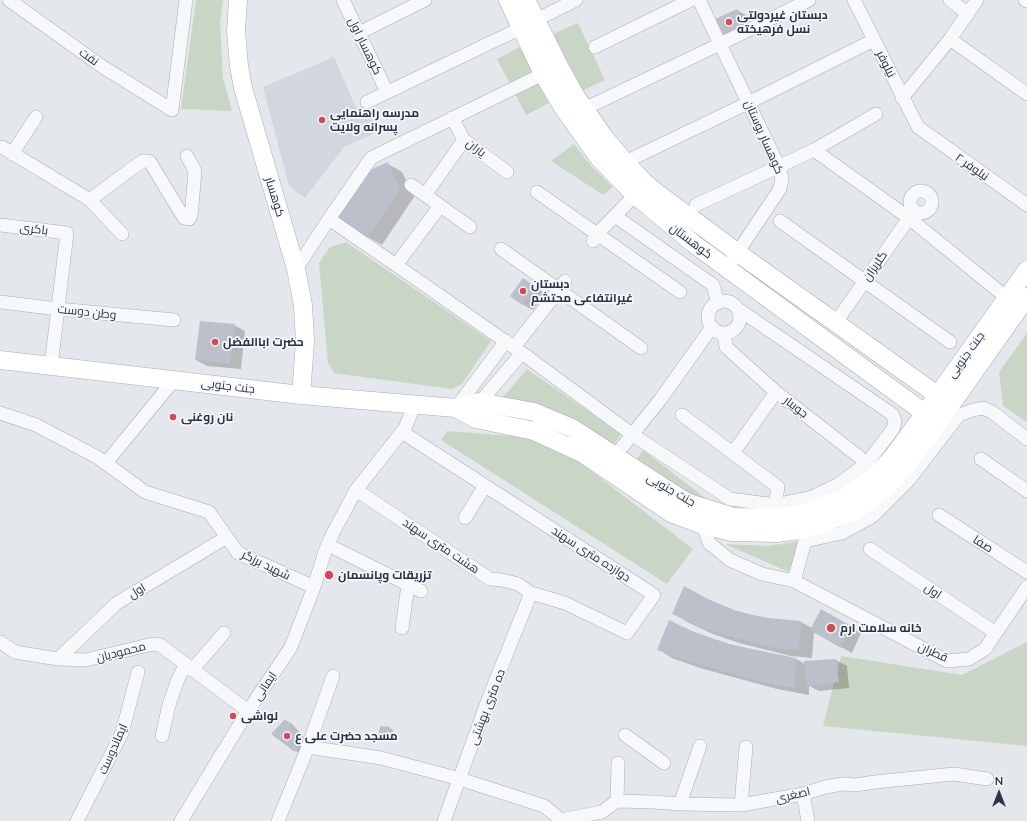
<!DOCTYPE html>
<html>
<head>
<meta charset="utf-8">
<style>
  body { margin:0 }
  #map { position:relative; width:1027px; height:821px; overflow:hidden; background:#e4e7ec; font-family:Lato,sans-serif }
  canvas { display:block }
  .north { position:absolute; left:979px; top:773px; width:40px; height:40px; -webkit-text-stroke:3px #f4f6f9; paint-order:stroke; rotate:0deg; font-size:11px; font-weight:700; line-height:16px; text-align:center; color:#2b3445 }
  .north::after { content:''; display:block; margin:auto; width:14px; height:18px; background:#2b3445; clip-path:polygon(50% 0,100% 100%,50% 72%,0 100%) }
</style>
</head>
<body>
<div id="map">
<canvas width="1027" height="821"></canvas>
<div class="north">N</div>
</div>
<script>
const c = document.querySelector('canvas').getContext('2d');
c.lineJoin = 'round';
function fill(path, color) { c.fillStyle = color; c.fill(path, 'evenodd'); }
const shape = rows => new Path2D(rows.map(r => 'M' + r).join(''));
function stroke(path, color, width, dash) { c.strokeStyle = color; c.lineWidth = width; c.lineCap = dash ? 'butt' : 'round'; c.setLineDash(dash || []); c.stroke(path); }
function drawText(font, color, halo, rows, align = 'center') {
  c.font = font + ' Lato,Cairo,sans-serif'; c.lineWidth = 3.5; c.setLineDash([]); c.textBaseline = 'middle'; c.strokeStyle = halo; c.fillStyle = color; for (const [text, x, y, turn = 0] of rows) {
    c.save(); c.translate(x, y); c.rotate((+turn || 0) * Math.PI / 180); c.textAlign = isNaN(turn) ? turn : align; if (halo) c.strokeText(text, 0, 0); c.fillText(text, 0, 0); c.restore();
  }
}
fill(shape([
  [334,57,356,108,366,104,377,132,344,147,305,198,289,186,263,87]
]), '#d2d6de');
fill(shape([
  [196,0,223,0,220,23,223,78,232,111,181,109],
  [578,23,605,80,580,92,553,34],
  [520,47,549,103,526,115,497,59],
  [574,144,592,167,613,187,603,195,551,161],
  [346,242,491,341,462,384,452,389,348,375,334,373,328,363,319,263,330,247],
  [1027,333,1027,422,1003,406,999,372],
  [527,369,621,434,614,444,499,402],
  [447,431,524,437,577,460,693,549,667,584,441,440],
  [643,450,708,500,705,503,635,462],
  [801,541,789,572,725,544,768,546],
  [1027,642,1027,746,823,726,841,656,962,675]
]), '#c9d6c5');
fill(shape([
  [737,10,747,16,754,31,733,41],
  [388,164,402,172,414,197,382,245,368,237,337,215],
  [523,279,545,293,533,310,522,304,512,296],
  [234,325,245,331,241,369,207,366,196,360],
  [708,600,734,611,752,616,769,619,801,622,812,628,822,611,861,633,852,653,814,632,812,658,791,656,739,643,713,634,687,622,673,613],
  [691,632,729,644,766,653,796,659,805,664,805,662,836,660,847,666,849,688,819,691,809,686,809,695,777,689,700,668,672,658,658,649],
  [285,720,292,724,309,743,302,755,296,751],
  [390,728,393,730,390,741,383,740,380,738]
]), '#0003');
fill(shape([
  [737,9,744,25,722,36,715,19],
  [388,162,400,189,367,238,335,216,365,172],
  [523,278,535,286,522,305,510,296],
  [200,321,235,324,230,364,195,360],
  [684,586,708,599,734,610,753,615,769,618,801,621,798,650,775,648,724,635,698,626,672,614],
  [821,609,851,626,841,648,810,630],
  [669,620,692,631,729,644,766,652,796,658,795,688,762,682,726,672,685,660,657,650],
  [836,659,839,682,807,686,804,661],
  [285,719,303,738,295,752,271,734],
  [380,726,390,727,387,740,378,739]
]), '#bbc0ca');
const minor = shape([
  [9,0,103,67,172,110,186,0],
  [343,0,387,92],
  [699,0,779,167,782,178,780,189,727,268],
  [854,0,918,127,1027,205],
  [950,0,968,14],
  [1025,0,1027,1],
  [536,20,576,0],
  [359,33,425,0],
  [950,39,1027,94],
  [595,47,691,0],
  [902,98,950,39,977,0],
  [367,102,521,28],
  [584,109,720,44,809,0],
  [452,118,464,140,507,172],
  [0,147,2,147,90,200,122,234],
  [814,150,909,218,1007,298],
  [12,154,36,117],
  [625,162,748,103,874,40],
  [411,185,470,227],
  '910 202a11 11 0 1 1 22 0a11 11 0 1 1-22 0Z',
  [537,192,680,292],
  [425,195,464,140],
  [90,200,131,169,143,161,148,161,150,162,184,218,189,219,191,216,195,172,193,167,187,156],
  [696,205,814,150,876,114],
  [615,216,713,285,718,303],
  [329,219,371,158,543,74],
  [780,221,950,342],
  [0,225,67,233,51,366],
  [593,241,597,234,635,195],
  [501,249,641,348],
  [396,265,440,206],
  [296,269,329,219,396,265,522,353,633,435,730,499,775,505,812,497,839,484,867,463,893,429,895,421,892,414,738,309],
  '708 317a16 16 0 1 1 32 0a16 16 0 1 1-32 0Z',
  [0,302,58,309,174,320],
  [836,322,914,211],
  [724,333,726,347,776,392,867,463,872,469],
  [514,347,559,290,565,281],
  [480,402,522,353],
  [456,408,506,341],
  [0,413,36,425,97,457,145,492,209,512,238,553,314,587,325,551,333,533,356,490,405,428,415,404],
  [682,415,778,487,775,505,775,513],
  [733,453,776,392],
  [615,456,660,400,712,327],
  [981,459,1027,491],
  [106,463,174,380],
  [356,490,490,579,502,580,518,584,531,593,565,603,627,633,654,595,402,432],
  [939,515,1027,572],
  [465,518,485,486],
  [703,525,709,543,730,560,762,574,794,581,805,541,806,532],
  [805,541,842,533,873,516,908,481,959,415,973,410,983,408,992,412,1027,439],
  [328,545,421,591],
  [870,549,996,633],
  [794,581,947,661,969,659,985,649,1027,587],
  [402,628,408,585],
  [0,642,15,652,58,659,86,660,153,644,160,645,248,711],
  [58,659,117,603,227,537],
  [192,670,224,633],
  [333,676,308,747,381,758,460,779,544,806,561,820,602,812,617,801,653,802,680,804,741,805,803,794,825,787,843,784,856,785,875,782,954,774,987,779],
  [625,735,664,763],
  [162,736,169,705,177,682,185,665],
  [803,794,808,821],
  [617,801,618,763],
  [680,804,700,746],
  [741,805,746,747],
  [77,821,122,733,138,672],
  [181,821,248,711,291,647,314,587],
  [278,821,308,747],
  [444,821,488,700,531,593]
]);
const secondary = shape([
  [238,0,236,31,239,66,243,88,296,269,303,305,305,342,301,395],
  [508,0,543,74,562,106,599,158,635,195,694,244,934,420],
  [526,0,559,66,575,95,604,137,625,162,644,182,657,193,738,253,947,402],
  [0,360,301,395,456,408,480,402,534,412,572,428,680,498,689,503,734,517,775,518,808,512,844,498,877,474,892,458,925,413,1027,270],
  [456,408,476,419,534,431,582,453,671,513,703,525,732,532,777,533,806,529,851,513,883,491,905,467,938,423,1027,297]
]);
stroke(minor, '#a9aeb7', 14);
stroke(secondary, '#a9aeb7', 19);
stroke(minor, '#f7f8fa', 13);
stroke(secondary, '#fff', 18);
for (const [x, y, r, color] of [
  [729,22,4,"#d1495b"],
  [322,120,4,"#d1495b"],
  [523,291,4,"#d1495b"],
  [215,342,4,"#d1495b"],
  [173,417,4,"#d1495b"],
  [329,575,5,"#d1495b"],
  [831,628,5,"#d1495b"],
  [233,716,4,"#d1495b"],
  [287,736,4,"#d1495b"]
]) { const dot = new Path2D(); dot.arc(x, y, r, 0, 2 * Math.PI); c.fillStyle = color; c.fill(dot); stroke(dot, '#f4f6f9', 1.5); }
drawText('bold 12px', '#2b3445', '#f4f6f9', [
  ["دبستان غیردولتی",737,15],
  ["نسل فرهیخته",737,29],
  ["مدرسه راهنمایی",330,113],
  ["پسرانه ولایت",330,127],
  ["دبستان",531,284],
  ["غیرانتفاعی محتشم",531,298],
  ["حضرت اباالفضل",223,342],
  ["نان روغنی",181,417],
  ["تزریقات وپانسمان",338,575],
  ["خانه سلامت ارم",840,628],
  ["لواشی",241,716],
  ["مسجد حضرت علی ع",295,736]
], 'left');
drawText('12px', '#2b3445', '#f4f6f9', [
  ["کوهسار اول",365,46,64],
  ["نفت",89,57,36],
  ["نیلوفر",886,64,64],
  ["کوهسار بوستان",764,137,66],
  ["یاران",476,148,38],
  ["نیلوفر ۲",972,167,35],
  ["کوهسار",275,197,73],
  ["باکری",34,229,7],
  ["کوهستان",691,241,37],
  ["گلریزان",875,266,-55],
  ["وطن دوست",87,312,6],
  ["جنت جنوبی",966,355,-54],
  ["جنت جنوبی",228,386,7],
  ["جویبار",796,407,38],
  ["جنت جنوبی",671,490,30],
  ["صفا",983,544,33],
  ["هشت متری سهند",441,546,34],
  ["دوازده متری سهند",591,554,33],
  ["شهید برزگر",266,565,26],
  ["اول",137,591,-31],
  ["اول",933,591,34],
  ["محمودیان",121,652,-14],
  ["قطران",933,652,24],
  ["ایمانی",265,686,-56],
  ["ده متری بهشتی",487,707,-69],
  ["ایماندوست",113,749,-66],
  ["اصغری",793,795,-13]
]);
</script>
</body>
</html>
